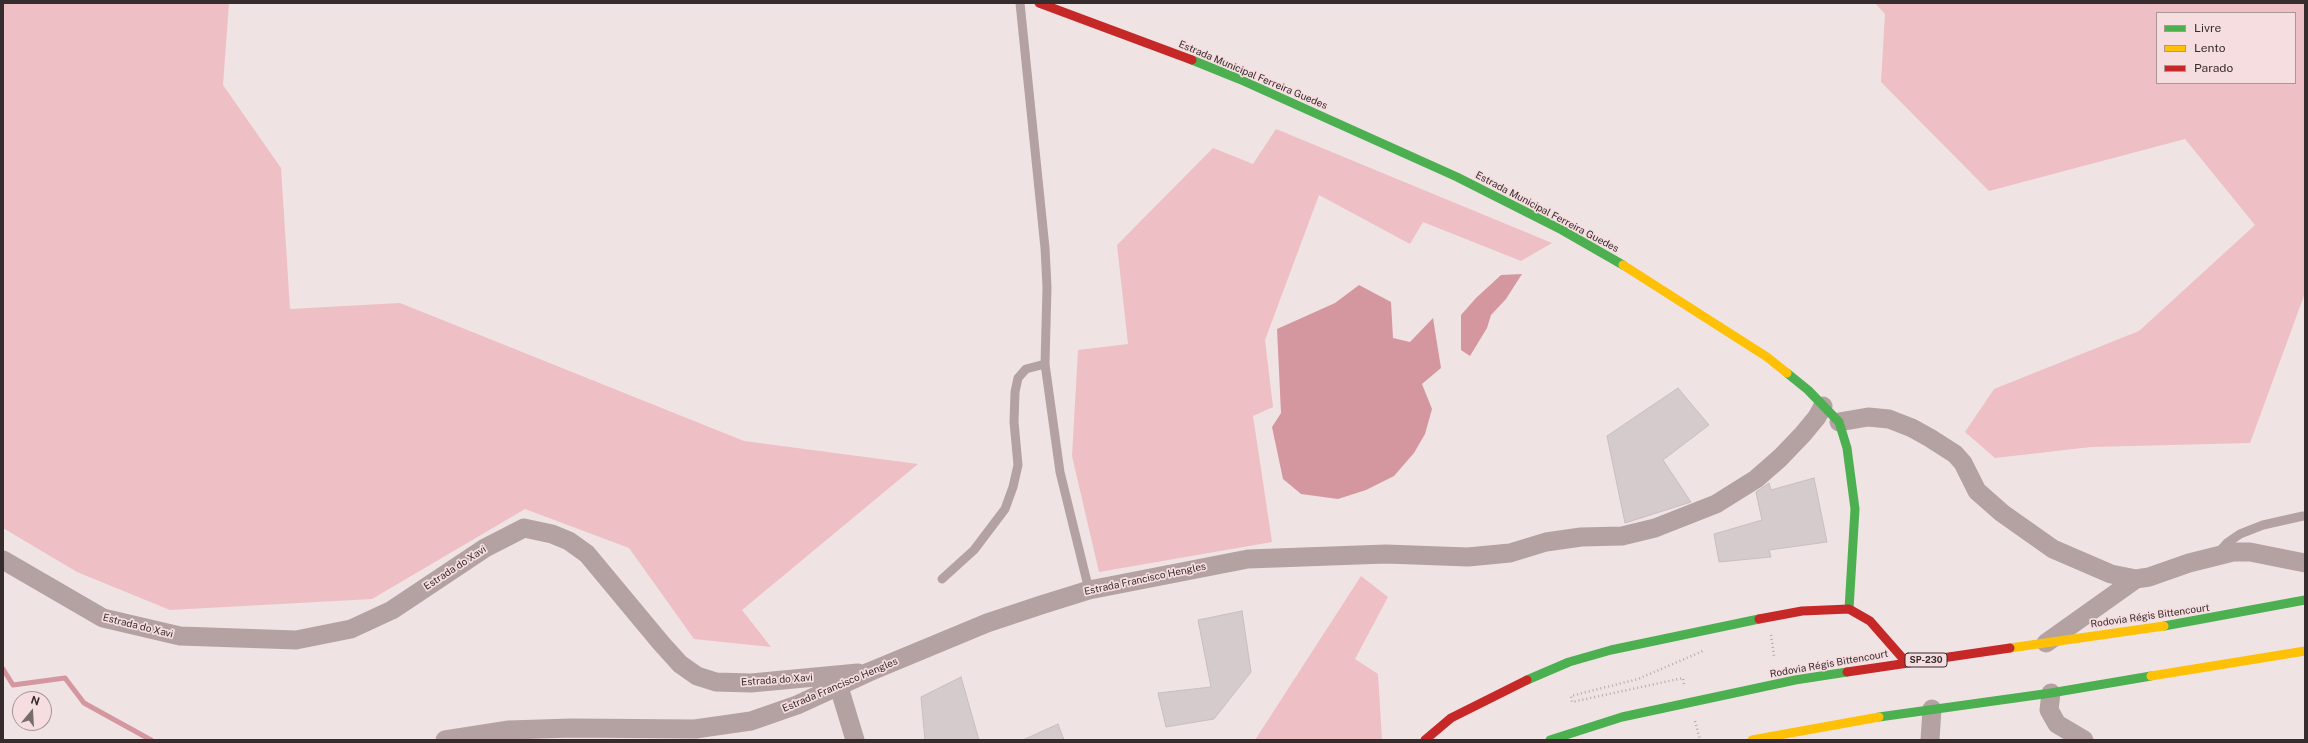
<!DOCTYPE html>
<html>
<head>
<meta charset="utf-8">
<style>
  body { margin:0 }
  #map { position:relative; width:2308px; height:743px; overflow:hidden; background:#f0e3e4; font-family:"Public Sans",sans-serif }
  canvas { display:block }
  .frame { position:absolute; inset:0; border:4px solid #362c2d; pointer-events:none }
  .legend { position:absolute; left:2156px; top:12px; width:140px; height:72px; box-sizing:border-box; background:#f6dddf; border:1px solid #a99698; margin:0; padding:5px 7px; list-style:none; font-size:12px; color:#362c2d }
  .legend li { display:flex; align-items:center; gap:8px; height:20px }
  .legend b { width:20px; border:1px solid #a99698 }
  .north { position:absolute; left:12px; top:691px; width:40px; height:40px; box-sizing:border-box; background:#f6dddf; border:1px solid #a99698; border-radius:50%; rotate:18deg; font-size:11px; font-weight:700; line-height:16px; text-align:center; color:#362c2d }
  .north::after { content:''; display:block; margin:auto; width:14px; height:18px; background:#776c6d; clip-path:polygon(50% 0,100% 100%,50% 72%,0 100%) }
</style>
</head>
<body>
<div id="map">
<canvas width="2308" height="743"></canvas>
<div class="frame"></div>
<ul class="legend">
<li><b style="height:5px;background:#4caf50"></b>Livre</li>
<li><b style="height:5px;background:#ffc107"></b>Lento</li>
<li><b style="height:5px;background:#c62828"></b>Parado</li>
</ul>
<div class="north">N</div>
</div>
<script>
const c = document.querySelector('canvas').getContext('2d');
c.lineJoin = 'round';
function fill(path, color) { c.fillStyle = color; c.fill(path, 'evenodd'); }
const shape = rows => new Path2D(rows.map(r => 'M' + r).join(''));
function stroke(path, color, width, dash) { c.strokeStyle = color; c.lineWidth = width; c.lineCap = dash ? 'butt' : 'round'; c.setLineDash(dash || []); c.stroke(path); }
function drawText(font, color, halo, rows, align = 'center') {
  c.font = font + ' "Public Sans",sans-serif'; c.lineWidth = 3.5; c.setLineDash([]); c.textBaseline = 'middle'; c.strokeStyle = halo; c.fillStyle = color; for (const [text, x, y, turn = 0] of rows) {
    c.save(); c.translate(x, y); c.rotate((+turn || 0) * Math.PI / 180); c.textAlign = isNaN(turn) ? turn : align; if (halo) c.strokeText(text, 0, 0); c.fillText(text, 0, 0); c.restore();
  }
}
fill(shape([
  [3,3,229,3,223,85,281,168,290,309,400,303,744,441,918,464,742,610,771,647,694,639,629,548,525,509,372,599,170,610,77,572,3,528],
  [1875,3,2305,3,2305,293,2250,443,2091,447,1995,458,1965,432,1994,389,2139,331,2255,225,2185,139,1989,191,1881,82,1885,14],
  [2157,13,2295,13,2295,83,2157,83],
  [1276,129,1552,243,1521,261,1423,222,1410,244,1319,195,1265,340,1273,407,1253,416,1272,542,1099,572,1072,456,1078,350,1128,344,1117,245,1213,148,1253,164],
  [1361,576,1388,597,1355,659,1378,674,1382,740,1255,740]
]), '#eebfc4');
fill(shape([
  [1522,274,1506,299,1491,315,1487,328,1470,356,1461,350,1461,315,1476,298,1501,275],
  [1359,285,1391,302,1393,338,1410,342,1433,318,1441,368,1422,384,1432,409,1425,434,1414,453,1394,476,1366,490,1338,499,1301,494,1283,479,1272,427,1281,413,1277,329,1335,303]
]), '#d5979f');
stroke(shape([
  [3,669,13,685,65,678,84,703,151,740]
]), '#d5979f', 5);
const building = shape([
  [1678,388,1709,425,1663,460,1691,502,1625,523,1607,436,1678,388],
  [1814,478,1827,542,1769,550,1771,557,1719,562,1714,534,1762,520,1756,492,1769,483,1771,490,1814,478],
  [1242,611,1251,672,1214,719,1166,727,1158,693,1211,687,1198,620,1242,611],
  [961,677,979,740,925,740,921,697,961,677],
  [1058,724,1064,740,1023,740,1058,724]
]);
fill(building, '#d5cbcc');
stroke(building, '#c8bebf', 1);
stroke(shape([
  [1771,635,1774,656],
  [1684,684,1683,678,1572,702,1571,696,1638,679,1703,651],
  [1695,721,1700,740]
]), '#b8aaab', 2.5, [1, 3]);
stroke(shape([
  [1020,3,1045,248,1047,287,1045,364,1060,472,1089,590],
  [2218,553,2227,543,2240,534,2263,525,2303,516],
  [942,579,974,550,1005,509,1013,487,1018,465,1014,422,1015,392,1018,378,1026,369,1045,364]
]), '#b4a2a3', 9);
stroke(shape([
  [1839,422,1868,417,1889,419,1912,428,1930,438,1955,454,1963,463,1977,491,2002,513,2053,549,2111,574,2136,579,2149,577,2189,563,2233,552,2250,552,2305,563],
  [3,560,103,618,180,636,296,640,351,629,392,610,485,548,524,528,552,534,569,541,587,554,661,643,680,664,697,676,716,682,751,683,858,673],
  [2046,643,2136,579],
  [839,687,855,740],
  [2051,693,2049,710,2057,724,2084,740],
  [445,740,509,730,571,728,695,729,751,721,797,705,869,672,987,623,1041,605,1089,590,1248,559,1386,554,1468,557,1510,553,1546,542,1581,537,1622,536,1655,528,1716,504,1756,479,1780,458,1803,434,1817,417,1823,406],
  [1930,740,1932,709]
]), '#b4a2a3', 19);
stroke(shape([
  [1192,60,1239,79,1457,177,1562,230,1623,265],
  [1787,373,1808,390,1839,422,1847,448,1855,509,1849,609],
  [2164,626,2305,600],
  [1527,680,1569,662,1611,650,1759,619],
  [1879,717,2051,693,2151,676],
  [1550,740,1622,717,1795,680,1847,672]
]), '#4caf50', 9);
stroke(shape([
  [1623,265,1767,357,1787,373],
  [2010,648,2164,626],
  [2151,676,2305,651],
  [1752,740,1879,717]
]), '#ffc107', 9);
stroke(shape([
  [1039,3,1192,60],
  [1759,619,1802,611,1849,609,1870,621,1906,662],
  [1847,672,2010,648],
  [1425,740,1451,718,1527,680]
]), '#c62828', 9);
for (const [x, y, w] of [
  [1926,660,42]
]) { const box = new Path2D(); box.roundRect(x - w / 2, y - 7, w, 14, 3); c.fillStyle = '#f6dddf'; c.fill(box); stroke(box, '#362c2d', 1); }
drawText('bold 9px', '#362c2d', null, [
  ["SP-230",1926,660]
]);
drawText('10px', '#362c2d', '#f6dddf', [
  ["Estrada Municipal Ferreira Guedes",1253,75,23],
  ["Estrada Municipal Ferreira Guedes",1547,212,28],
  ["Estrada do Xavi",455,568,-33],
  ["Estrada Francisco Hengles",1145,579,-12],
  ["Rodovia Régis Bittencourt",2150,616,-8],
  ["Estrada do Xavi",138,626,14],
  ["Rodovia Régis Bittencourt",1829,664,-10],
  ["Estrada do Xavi",777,680,-4],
  ["Estrada Francisco Hengles",840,685,-23]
]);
</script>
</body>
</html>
